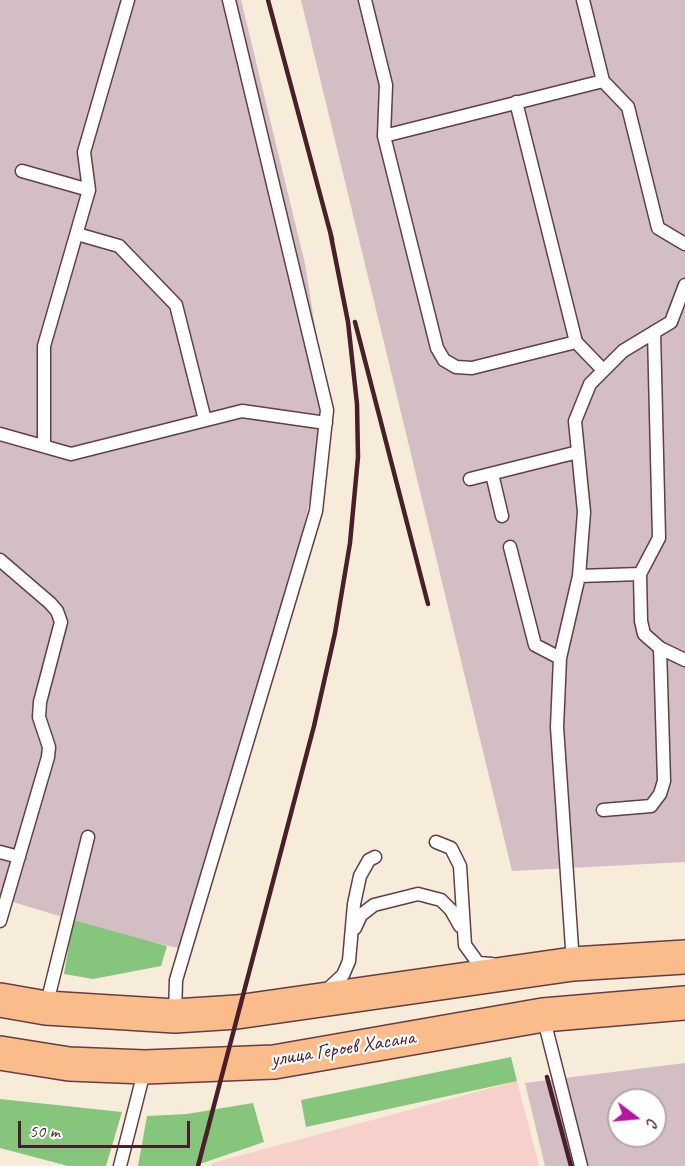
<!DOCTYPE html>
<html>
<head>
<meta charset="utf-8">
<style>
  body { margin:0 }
  #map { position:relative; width:685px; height:1166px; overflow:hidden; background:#f6ecd9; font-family:Caveat,sans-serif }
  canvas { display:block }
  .north { position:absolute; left:607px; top:1088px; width:60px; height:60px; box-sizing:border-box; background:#fff; border:2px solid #b7a5aa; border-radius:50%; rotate:106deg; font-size:16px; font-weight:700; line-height:24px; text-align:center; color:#4a1f2b }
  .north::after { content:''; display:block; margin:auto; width:21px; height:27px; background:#b5179e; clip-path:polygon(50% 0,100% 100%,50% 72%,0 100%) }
  .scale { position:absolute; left:18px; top:1121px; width:172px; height:27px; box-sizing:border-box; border:3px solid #4a1f2b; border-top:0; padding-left:8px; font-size:18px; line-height:21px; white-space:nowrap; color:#4a1f2b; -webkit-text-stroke:4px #fff; paint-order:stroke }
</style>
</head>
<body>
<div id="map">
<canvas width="685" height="1166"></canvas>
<div class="north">С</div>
<div class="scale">50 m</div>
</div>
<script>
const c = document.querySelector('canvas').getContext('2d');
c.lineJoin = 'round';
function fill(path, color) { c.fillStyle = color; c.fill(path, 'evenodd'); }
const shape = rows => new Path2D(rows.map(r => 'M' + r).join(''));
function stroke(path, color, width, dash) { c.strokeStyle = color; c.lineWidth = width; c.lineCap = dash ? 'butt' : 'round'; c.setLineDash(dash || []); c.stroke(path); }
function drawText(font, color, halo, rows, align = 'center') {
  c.font = font + ' Caveat,sans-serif'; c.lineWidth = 4.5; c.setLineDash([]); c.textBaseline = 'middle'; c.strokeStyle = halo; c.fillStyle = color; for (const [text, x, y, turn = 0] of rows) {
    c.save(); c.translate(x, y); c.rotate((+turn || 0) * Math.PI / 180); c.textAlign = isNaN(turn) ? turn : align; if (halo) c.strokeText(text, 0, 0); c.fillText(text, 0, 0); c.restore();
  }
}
fill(shape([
  [517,1081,539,1166,211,1166,212,1163]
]), '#f7d0cc');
fill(shape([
  [0,0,241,0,305,264,325,389,318,466,279,631,182,949,119,934,0,898],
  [301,0,685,0,685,862,512,871],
  [685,1063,685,1166,545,1166,525,1083],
  [619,1100,655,1100,655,1136,619,1136]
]), '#d2bec3');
fill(shape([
  [73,920,167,946,161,966,93,979,64,974],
  [511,1057,517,1081,306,1127,301,1100],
  [0,1099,122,1112,106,1166,68,1166,0,1148],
  [253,1103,264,1142,194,1166,138,1166,147,1116,187,1114]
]), '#86c57c');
const service = shape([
  [365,0,386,85,384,136],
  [583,0,603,81,628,107,658,228,685,244],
  [516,102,576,342,603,370],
  [22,171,89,190],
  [77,234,119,246,176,305,205,420],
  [576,342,472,368,456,367,444,360,437,348,384,136,603,81],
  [0,434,71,454,242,411,326,423],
  [44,446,44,346,89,190,84,152,128,0],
  [492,474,502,516],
  [470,479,578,452],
  [510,547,535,645,560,658],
  [0,560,50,603,57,611,61,622,40,702,39,717,49,747,48,757,0,921],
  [640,574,659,538,654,332],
  [579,576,640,574,641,621,644,634,660,648,685,660],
  [603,810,651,806,660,794,664,781,660,648],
  [436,842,451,848,460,866,465,945,478,963,492,964],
  [0,852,19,857],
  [355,928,361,915,374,905,418,894,441,900,451,910,460,926],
  [573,963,557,727,560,658,579,576,584,512,575,421,590,384,623,351,671,322,685,285],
  [327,990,343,975,349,961,354,904,360,876,369,860,375,857],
  [46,1007,88,837],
  [175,1015,176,980,316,511,327,410,229,0],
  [543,1016,581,1166],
  [120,1166,145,1068]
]);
const primary = shape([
  [0,1000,46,1008,175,1016,237,1012,573,964,685,957],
  [0,1053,69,1064,145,1067,274,1062,543,1015,685,1003]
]);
stroke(service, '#643e45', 15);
stroke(primary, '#643e45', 36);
stroke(service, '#fff', 12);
stroke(primary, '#fabc8b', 33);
stroke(shape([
  [268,0,332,239],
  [355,322,428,604],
  [547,1077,571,1166],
  [198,1166,314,726,335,633,350,543,358,457,357,404,348,322,330,231]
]), '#4a1f2b', 4.5);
drawText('21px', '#4a1f2b', '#fff', [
  ["улица Героев Хасана",343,1049,-9]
]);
</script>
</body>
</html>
